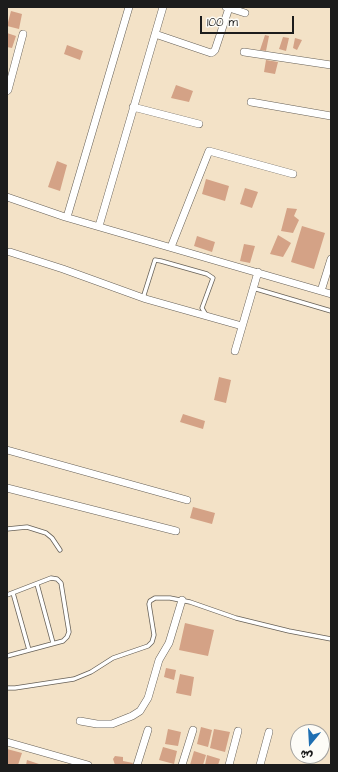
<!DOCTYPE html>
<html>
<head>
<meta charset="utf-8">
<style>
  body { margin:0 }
  #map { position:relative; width:338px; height:772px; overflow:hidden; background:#f3e2c7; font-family:"Architects Daughter","Playpen Sans Arabic",sans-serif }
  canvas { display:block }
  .frame { position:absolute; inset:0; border:8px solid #1c1c1c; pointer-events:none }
  .north { position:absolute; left:290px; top:724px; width:40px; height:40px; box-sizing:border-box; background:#fdfcf7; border:1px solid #a3a29f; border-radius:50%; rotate:198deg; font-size:11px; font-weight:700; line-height:16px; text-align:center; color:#1c1c1c }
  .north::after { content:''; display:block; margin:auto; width:14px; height:18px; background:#1f6fb2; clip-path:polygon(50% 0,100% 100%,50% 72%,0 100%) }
  .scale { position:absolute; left:200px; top:16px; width:94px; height:18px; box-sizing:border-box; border:2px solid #1c1c1c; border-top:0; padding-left:5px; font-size:12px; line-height:14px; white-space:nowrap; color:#1c1c1c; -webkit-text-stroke:3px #fdfcf7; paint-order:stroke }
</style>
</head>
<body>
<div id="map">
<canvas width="338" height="772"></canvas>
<div class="frame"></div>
<div class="north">ش</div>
<div class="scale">100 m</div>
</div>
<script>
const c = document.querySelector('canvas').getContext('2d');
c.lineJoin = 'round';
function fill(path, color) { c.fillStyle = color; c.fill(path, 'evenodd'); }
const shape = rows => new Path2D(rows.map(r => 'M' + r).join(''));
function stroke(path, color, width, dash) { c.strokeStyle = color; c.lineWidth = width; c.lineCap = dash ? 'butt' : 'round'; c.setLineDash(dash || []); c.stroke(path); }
fill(shape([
  [11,11,22,14,19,29,7,26],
  [7,33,16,36,12,48,7,47],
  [265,35,269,36,266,51,260,50],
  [283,37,289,38,286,51,279,49],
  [295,38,302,40,297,50,293,48],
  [67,45,83,51,80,60,64,54],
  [266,60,278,62,275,74,264,72],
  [176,85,193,91,189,102,171,98],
  [57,161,67,165,60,191,48,187],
  [206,179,229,186,225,201,202,194],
  [245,188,258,192,252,208,240,204],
  [287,208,297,209,294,216,299,220,293,233,281,231],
  [302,226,325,233,314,269,291,262],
  [278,235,291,243,283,257,270,254],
  [197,236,215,242,212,252,194,246],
  [244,244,255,246,250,263,240,261],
  [219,377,231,380,226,403,214,400],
  [183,414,205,421,203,429,180,422],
  [193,507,215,513,212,524,190,518],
  [185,623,214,630,208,656,179,650],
  [166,668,176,670,174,680,164,677],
  [180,674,194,677,191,696,176,693],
  [201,727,212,730,208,747,197,744],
  [168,729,181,732,178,746,165,744],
  [214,729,230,732,225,752,210,748],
  [163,747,177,751,174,764,159,760],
  [7,749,22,753,18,765,7,765],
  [194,751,206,755,203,765,190,765],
  [207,755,220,759,218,765,205,765],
  [115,756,123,757,123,761,133,763,132,765,115,765,113,759],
  [27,760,42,765,26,765]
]), '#d4a286');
const lane = shape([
  [253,288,331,311],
  [143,298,155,260,161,261,207,274,213,278,202,308,206,315],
  [7,529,27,527,46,533,52,538,60,550],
  [37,584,53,643],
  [13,593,29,650],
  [7,595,51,578,57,579,61,583,69,632,67,637,63,641,7,656],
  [7,688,15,688,74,679,91,672,113,658,148,646,152,642,154,635,149,604,150,601,155,598,170,598,190,602,236,618,289,631,331,639]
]);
const street = shape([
  [226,7,245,13],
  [155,34,211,53,213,52,215,50,229,8],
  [244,52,331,65],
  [7,91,8,90,23,34],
  [251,102,331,116],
  [133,107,199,124],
  [7,197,65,217,331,294],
  [67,217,129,7],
  [99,226,163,7],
  [171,247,209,151,293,174],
  [10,252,63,269,146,299,242,326],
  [321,291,331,259],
  [235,351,258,272],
  [7,450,187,500],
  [7,488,176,531],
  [80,721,97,724,112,724,132,716,140,711,148,698,159,660,169,643,182,600],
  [7,742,88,765],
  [137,765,148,730],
  [182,765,193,730],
  [229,765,238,731],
  [260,765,269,732]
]);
stroke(lane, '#676158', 5);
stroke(street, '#676158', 8);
stroke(lane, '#fff', 3.5);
stroke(street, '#fff', 7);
</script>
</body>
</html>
